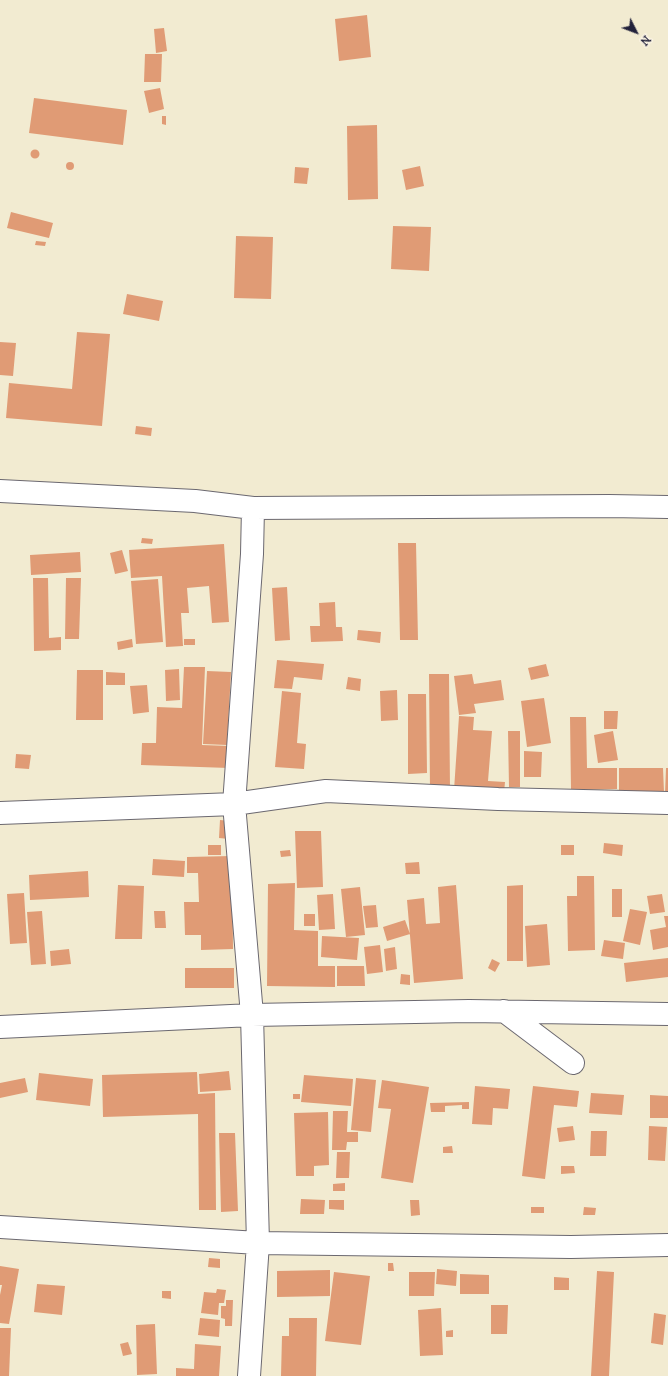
<!DOCTYPE html>
<html>
<head>
<meta charset="utf-8">
<style>
  body { margin:0 }
  #map { position:relative; width:668px; height:1376px; overflow:hidden; background:#f2ebd1; font-family:"IM FELL DW Pica",serif }
  canvas { display:block }
  .north { position:absolute; left:616px; top:12px; width:40px; height:40px; -webkit-text-stroke:3px #fcf5e5; paint-order:stroke; rotate:132deg; font-size:11px; font-weight:700; line-height:16px; text-align:center; color:#22223b }
  .north::after { content:''; display:block; margin:auto; width:14px; height:18px; background:#22223b; clip-path:polygon(50% 0,100% 100%,50% 72%,0 100%) }
</style>
</head>
<body>
<div id="map">
<canvas width="668" height="1376"></canvas>
<div class="north">N</div>
</div>
<script>
const c = document.querySelector('canvas').getContext('2d');
c.lineJoin = 'round';
function fill(path, color) { c.fillStyle = color; c.fill(path, 'evenodd'); }
const shape = rows => new Path2D(rows.map(r => 'M' + r).join(''));
function stroke(path, color, width, dash) { c.strokeStyle = color; c.lineWidth = width; c.lineCap = dash ? 'butt' : 'round'; c.setLineDash(dash || []); c.stroke(path); }
fill(shape([
  [367,15,371,57,339,61,335,19],
  [164,28,167,51,156,53,154,29],
  [145,54,162,54,161,82,144,82],
  [160,88,164,109,149,113,144,91],
  [34,98,127,110,123,145,29,133],
  [162,116,166,116,166,125,162,124],
  [377,125,378,199,348,200,347,126],
  '30.5 154a4.5 4.5 0 1 1 9 0a4.5 4.5 0 1 1-9 0Z',
  '66 166a4 4 0 1 1 8 0a4 4 0 1 1-8 0Z',
  [420,166,424,186,406,190,402,170],
  [295,167,309,168,307,184,294,183],
  [11,212,53,223,49,238,7,228],
  [393,226,431,227,429,271,391,269],
  [236,236,273,237,271,299,234,298],
  [36,241,46,242,45,246,35,245],
  [127,294,163,301,159,321,123,314],
  [77,332,110,334,102,426,6,418,9,383,72,389],
  [0,342,16,343,13,376,0,375],
  [136,426,152,428,151,436,135,434],
  [142,538,153,539,152,544,141,543],
  [398,543,416,543,418,640,400,640],
  [224,544,229,622,212,623,209,586,187,588,189,613,181,613,183,646,166,647,162,576,131,578,129,550],
  [122,550,128,571,115,574,110,553],
  [80,552,81,572,31,575,30,555],
  [33,578,48,578,49,638,61,637,61,650,34,651],
  [66,578,81,578,79,639,65,639],
  [158,579,163,642,136,644,131,581],
  [287,587,290,640,275,641,272,588],
  [335,602,336,627,342,627,343,641,311,642,310,626,320,626,319,603],
  [358,630,381,632,380,643,357,640],
  [132,639,133,647,118,650,117,642],
  [184,639,195,639,195,645,184,645],
  [277,660,324,664,322,680,294,677,292,689,274,688],
  [546,664,549,676,531,680,528,668],
  [184,667,205,667,202,745,230,746,229,768,141,765,142,743,156,743,157,707,182,708],
  [179,669,180,700,166,701,165,670],
  [77,670,103,670,103,720,76,720],
  [207,671,231,672,227,745,203,744],
  [106,672,125,673,125,685,106,685],
  [429,674,449,674,450,791,430,791],
  [472,674,474,684,501,680,504,700,474,704,476,713,459,715,454,676],
  [348,677,361,679,360,691,346,689],
  [147,685,149,712,133,714,130,686],
  [397,690,398,720,381,721,380,691],
  [282,691,301,693,297,743,306,744,304,769,275,767],
  [408,694,426,694,427,773,408,774],
  [544,698,551,743,527,747,521,701],
  [604,711,618,711,617,729,604,729],
  [459,716,474,717,473,730,492,731,488,781,505,782,504,793,454,790],
  [570,717,586,717,587,768,617,768,617,789,571,790],
  [508,731,520,731,520,787,509,787],
  [613,731,618,760,598,763,594,735],
  [524,751,542,752,541,777,524,777],
  [16,754,31,755,29,769,15,768],
  [619,768,663,768,664,792,619,793],
  [666,768,668,768,668,794,665,794],
  [220,820,230,821,229,839,219,838],
  [295,831,321,831,323,887,297,888],
  [604,843,623,845,622,856,603,853],
  [208,845,221,845,221,855,208,855],
  [561,845,574,845,574,855,561,855],
  [290,850,291,856,281,857,280,851],
  [232,856,233,949,201,950,201,935,185,935,184,902,199,902,198,873,187,873,187,857],
  [153,859,185,861,184,877,152,875],
  [419,862,420,874,406,874,405,863],
  [88,871,89,897,30,900,29,875],
  [577,876,594,876,595,950,568,951,567,896,577,896],
  [295,883,294,930,318,931,318,966,335,966,335,987,267,986,268,884],
  [118,885,144,886,142,939,115,939],
  [456,885,463,979,414,983,407,900,424,898,426,924,440,923,438,887],
  [523,885,523,961,507,961,507,886],
  [360,887,365,935,346,937,341,889],
  [612,889,622,889,622,917,612,917],
  [24,893,27,943,10,944,7,894],
  [333,894,335,929,319,930,317,895],
  [662,894,665,912,650,914,647,896],
  [376,905,378,927,366,928,363,906],
  [630,909,647,912,640,945,623,941],
  [42,911,46,964,31,965,27,912],
  [154,911,165,911,166,928,155,928],
  [304,914,315,914,315,926,304,926],
  [664,916,668,916,668,947,653,950,650,930,666,927],
  [405,920,410,934,387,941,383,927],
  [547,924,550,965,527,967,525,926],
  [322,936,359,938,357,960,321,957],
  [604,940,625,943,623,959,601,956],
  [380,945,383,972,367,974,364,947],
  [395,947,397,969,386,971,384,949],
  [69,949,71,964,51,966,50,951],
  [668,958,668,977,626,982,624,963],
  [492,959,500,963,495,972,488,968],
  [337,966,364,966,365,986,337,986],
  [185,968,234,968,234,988,185,988],
  [401,974,410,975,410,985,400,984],
  [229,1071,231,1090,200,1092,199,1074],
  [197,1072,198,1094,215,1093,216,1210,199,1210,198,1114,103,1117,102,1075],
  [39,1073,93,1079,90,1106,36,1100],
  [304,1075,353,1079,351,1106,301,1102],
  [25,1078,28,1092,0,1098,0,1083],
  [356,1078,376,1080,371,1132,351,1130],
  [382,1080,429,1087,413,1183,381,1178,391,1109,378,1108],
  [475,1086,510,1089,508,1109,493,1108,492,1125,472,1124],
  [533,1086,579,1091,577,1107,554,1105,545,1179,522,1176],
  [591,1093,624,1095,622,1115,589,1113],
  [293,1094,300,1094,300,1099,293,1099],
  [650,1095,668,1096,668,1118,650,1118],
  [469,1102,469,1109,462,1109,462,1105,445,1106,445,1112,431,1112,430,1103],
  [333,1111,348,1111,347,1132,358,1132,358,1142,347,1142,346,1150,332,1150],
  [328,1112,329,1165,314,1166,314,1176,296,1176,294,1113],
  [573,1126,575,1140,559,1142,557,1128],
  [649,1126,667,1127,665,1161,648,1160],
  [591,1131,607,1131,606,1156,590,1156],
  [219,1133,235,1133,238,1211,221,1212],
  [452,1146,453,1153,443,1153,443,1147],
  [337,1152,350,1152,349,1178,336,1178],
  [561,1166,574,1166,575,1173,561,1174],
  [345,1183,345,1191,333,1191,333,1184],
  [301,1199,325,1200,324,1214,300,1214],
  [329,1200,344,1200,344,1210,329,1209],
  [410,1200,419,1200,420,1215,411,1216],
  [531,1207,544,1207,544,1213,531,1213],
  [584,1207,596,1208,595,1215,583,1215],
  [209,1258,220,1259,220,1268,208,1267],
  [388,1263,393,1263,394,1271,388,1271],
  [0,1266,19,1269,9,1324,0,1323,0,1295,2,1285,0,1285],
  [437,1269,457,1271,456,1286,436,1284],
  [330,1270,330,1296,277,1297,277,1271],
  [597,1271,614,1272,609,1376,591,1376],
  [334,1272,370,1276,361,1345,325,1341],
  [409,1272,435,1272,434,1296,409,1296],
  [460,1274,489,1275,489,1294,460,1294],
  [554,1277,569,1278,569,1290,554,1290],
  [37,1284,65,1286,62,1315,34,1312],
  [217,1289,226,1290,224,1303,219,1303,218,1315,201,1313,204,1292,216,1293],
  [162,1291,171,1291,171,1299,162,1298],
  [226,1300,233,1300,232,1326,225,1326,225,1319,221,1318,221,1306,226,1306],
  [491,1305,508,1305,507,1334,491,1334],
  [441,1308,443,1355,420,1356,418,1310],
  [654,1313,666,1315,663,1345,651,1343],
  [200,1318,220,1320,219,1337,198,1335],
  [289,1318,317,1318,316,1376,281,1376,282,1336,289,1336],
  [155,1324,157,1374,137,1375,136,1325],
  [0,1328,11,1328,9,1376,0,1376],
  [453,1330,453,1337,446,1337,446,1331],
  [128,1342,132,1354,123,1356,120,1344],
  [195,1344,221,1346,219,1376,176,1376,176,1368,194,1369]
]), '#e09b75');
const minor = shape([
  [0,491,195,501,253,508,252,554,234,804,252,1015,258,1243,249,1376],
  [253,508,609,506,668,507],
  [0,813,234,804,326,791,498,799,668,803],
  [504,1011,573,1063],
  [0,1027,252,1015,469,1011,668,1014],
  [0,1227,258,1243,571,1247,668,1245]
]);
stroke(minor, '#6b6870', 24);
stroke(minor, '#fff', 22);
</script>
</body>
</html>
